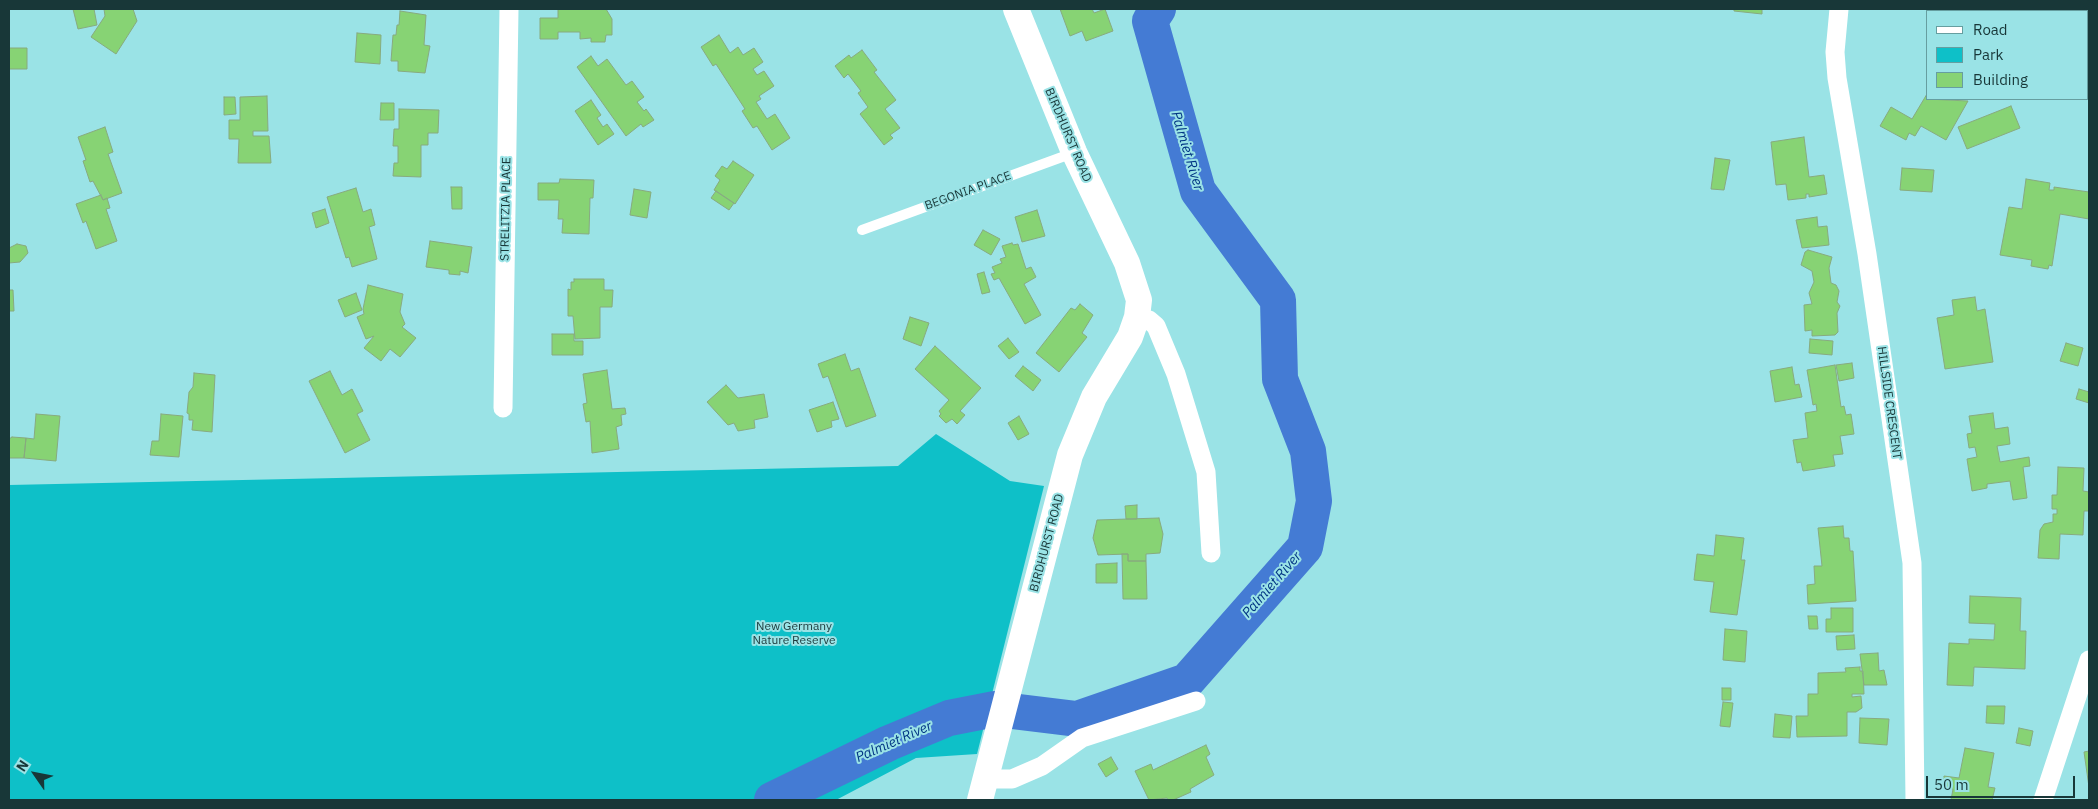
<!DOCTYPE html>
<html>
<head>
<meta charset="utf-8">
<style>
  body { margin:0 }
  #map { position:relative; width:2098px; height:809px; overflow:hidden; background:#9ae3e6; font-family:"IBM Plex Sans",sans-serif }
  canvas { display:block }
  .frame { position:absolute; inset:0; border:10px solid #183738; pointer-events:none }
  .legend { position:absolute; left:1926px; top:10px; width:162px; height:90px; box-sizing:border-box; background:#9ae3e6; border:1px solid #669ea0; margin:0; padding:6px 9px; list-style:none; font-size:15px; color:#183738 }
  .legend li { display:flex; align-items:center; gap:10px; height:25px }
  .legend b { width:25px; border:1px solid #669ea0 }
  .north { position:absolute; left:10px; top:749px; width:50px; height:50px; -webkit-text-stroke:4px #9ae3e6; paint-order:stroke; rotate:303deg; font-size:14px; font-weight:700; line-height:20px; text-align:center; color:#183738 }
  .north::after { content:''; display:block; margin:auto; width:18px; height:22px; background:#183738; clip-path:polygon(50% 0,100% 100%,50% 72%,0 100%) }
  .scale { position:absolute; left:1926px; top:776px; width:149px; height:22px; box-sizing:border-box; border:2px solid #183738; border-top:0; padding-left:6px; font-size:15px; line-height:18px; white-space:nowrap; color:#183738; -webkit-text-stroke:4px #9ae3e6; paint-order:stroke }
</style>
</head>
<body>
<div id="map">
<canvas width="2098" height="809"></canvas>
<div class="frame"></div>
<ul class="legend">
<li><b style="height:6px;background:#fff"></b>Road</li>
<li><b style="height:14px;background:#0ec0c8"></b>Park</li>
<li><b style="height:14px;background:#87d374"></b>Building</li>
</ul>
<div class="north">N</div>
<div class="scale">50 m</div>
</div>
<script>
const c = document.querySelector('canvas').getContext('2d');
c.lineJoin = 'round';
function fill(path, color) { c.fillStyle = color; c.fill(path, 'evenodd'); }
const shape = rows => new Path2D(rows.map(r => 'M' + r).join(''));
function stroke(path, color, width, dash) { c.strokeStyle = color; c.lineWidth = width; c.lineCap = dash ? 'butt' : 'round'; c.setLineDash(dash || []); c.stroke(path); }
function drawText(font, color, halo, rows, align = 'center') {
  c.font = font + ' "IBM Plex Sans",sans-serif'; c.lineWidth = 4; c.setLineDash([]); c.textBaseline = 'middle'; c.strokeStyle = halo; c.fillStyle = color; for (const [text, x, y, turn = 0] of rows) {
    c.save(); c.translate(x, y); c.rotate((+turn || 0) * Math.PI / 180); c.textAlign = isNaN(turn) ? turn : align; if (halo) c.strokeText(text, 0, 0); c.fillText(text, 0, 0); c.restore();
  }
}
fill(shape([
  [936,434,1010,481,1044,486,977,754,916,758,836,800,9,800,9,485,898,466]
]), '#0ec0c8');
stroke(shape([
  [772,800,889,743,949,718,995,709,1077,719,1187,681,1305,547,1314,501,1308,451,1280,379,1278,300,1198,191,1150,21,1158,9]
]), '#447bd4', 36);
const building = shape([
  [73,9,94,9,97,25,78,29,73,9],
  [104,9,133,9,137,21,116,54,91,37,105,16,104,9],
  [558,9,606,9,612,19,612,35,606,35,605,42,591,42,591,38,580,39,580,32,558,32,558,39,540,39,540,18,558,18,558,9],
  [1060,9,1092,9,1094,13,1105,9,1113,31,1086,41,1082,31,1070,36,1060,9],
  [1734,9,1762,9,1762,14,1734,11,1734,9],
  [1934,9,1982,9,1981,11,1933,11,1934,9],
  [2010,9,2086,9,2086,11,2009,11,2010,9],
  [400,11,426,15,424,45,430,46,425,73,398,71,398,61,391,61,393,35,396,35,397,25,399,25,400,11],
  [357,33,381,35,380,64,355,62,357,33],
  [719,35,730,53,738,47,743,55,754,48,763,62,753,69,757,75,764,71,774,86,759,96,761,99,756,102,767,119,775,114,790,138,772,150,757,126,753,128,742,111,745,109,716,64,713,66,701,47,719,35],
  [9,48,27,48,27,69,9,69,9,48],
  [862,50,877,70,874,72,896,100,885,109,900,128,890,135,893,138,884,145,860,114,868,107,858,93,861,91,848,74,844,78,835,66,849,55,851,58,862,50],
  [591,56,598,66,607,59,626,85,632,81,644,97,637,102,644,111,646,109,654,120,643,127,641,124,626,136,577,67,591,56],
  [1927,94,1927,99,1968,101,1946,140,1921,126,1915,136,1909,133,1906,140,1880,126,1891,107,1912,119,1927,94],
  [267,96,268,131,253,131,253,136,269,136,271,163,238,163,239,139,229,139,229,120,240,120,240,97,267,96],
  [224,97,235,97,236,114,224,115,224,97],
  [591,100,601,115,597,118,603,127,607,124,614,134,598,145,575,111,591,100],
  [381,103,394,103,394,120,380,120,381,103],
  [2011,106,2020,128,1967,149,1958,127,2011,106],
  [399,109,439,110,438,133,428,133,428,145,421,145,421,177,393,176,394,163,398,163,398,146,393,146,394,129,399,129,399,109],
  [105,127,113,152,108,154,122,193,103,200,93,181,90,182,83,161,86,160,78,137,105,127],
  [1804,137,1809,177,1824,175,1827,194,1809,197,1809,194,1806,194,1806,198,1788,200,1786,184,1776,185,1771,142,1804,137],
  [1715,158,1730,160,1724,190,1711,189,1715,158],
  [733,161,754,175,735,204,714,190,720,180,715,176,722,166,727,169,733,161],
  [1902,168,1934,170,1932,192,1900,190,1902,168],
  [560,179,594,180,593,198,590,198,589,234,562,233,563,219,558,219,559,200,538,200,538,183,559,183,560,179],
  [2026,179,2050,183,2049,190,2054,190,2054,187,2089,192,2089,219,2060,214,2052,266,2049,265,2048,269,2031,266,2032,260,2000,255,2009,207,2022,209,2026,179],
  [451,187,462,187,462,209,452,209,451,187],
  [356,188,363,212,371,209,375,225,369,227,377,259,352,267,349,257,346,258,327,197,356,188],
  [634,189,651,192,647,218,630,215,634,189],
  [716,191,734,203,729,210,711,198,716,191],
  [101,195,103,200,107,198,110,208,106,209,117,241,96,249,86,221,83,223,76,204,101,195],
  [325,209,329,223,316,228,312,213,325,209],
  [1037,210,1045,236,1022,242,1015,217,1037,210],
  [1817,217,1818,227,1827,226,1829,245,1802,248,1796,220,1817,217],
  [983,230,1000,239,991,255,974,245,983,230],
  [430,241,472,247,468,273,460,271,460,275,449,274,449,270,426,267,430,241],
  [1012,243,1013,245,1018,244,1026,269,1031,267,1036,277,1024,284,1041,315,1025,324,999,278,994,280,991,274,995,273,992,267,1002,263,1000,259,1006,257,1002,246,1012,243],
  [17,244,26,246,28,253,20,262,9,263,9,248,17,244],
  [1808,250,1832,257,1829,268,1831,283,1836,285,1839,291,1837,302,1840,306,1837,313,1838,332,1835,335,1812,336,1812,330,1805,331,1804,305,1812,304,1809,293,1814,282,1812,271,1801,265,1805,252,1808,250],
  [984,272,990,292,982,294,977,274,984,272],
  [574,279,604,279,604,290,613,290,612,307,600,307,600,338,575,339,573,316,568,316,568,289,571,290,571,282,574,282,574,279],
  [368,285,403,294,400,312,405,324,402,327,416,338,400,357,390,349,381,361,364,348,374,336,366,339,357,317,364,314,363,309,368,285],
  [9,290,13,290,14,311,9,311,9,290],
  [356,293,362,310,345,317,338,300,356,293],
  [1975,297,1977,311,1985,309,1993,362,1945,369,1937,318,1954,315,1952,300,1975,297],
  [1080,304,1093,315,1082,333,1087,337,1059,372,1036,353,1071,308,1075,310,1080,304],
  [910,317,929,323,921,346,903,339,910,317],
  [552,334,574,334,574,341,583,341,583,355,552,355,552,334],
  [1008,338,1019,352,1009,359,998,346,1008,338],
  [1810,339,1833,341,1832,355,1809,353,1810,339],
  [2066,343,2083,348,2078,366,2060,361,2066,343],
  [935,346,981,388,960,411,965,415,957,424,952,419,946,423,939,416,941,414,939,411,949,400,915,369,935,346],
  [845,354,851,371,859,368,876,416,846,427,828,376,823,378,818,364,845,354],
  [1852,363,1854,378,1839,381,1836,365,1852,363],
  [1835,365,1841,407,1844,406,1846,415,1851,414,1854,434,1840,436,1843,454,1833,455,1835,466,1803,471,1801,462,1797,463,1793,440,1808,438,1805,413,1817,411,1816,404,1813,405,1807,370,1835,365],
  [1023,366,1041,380,1033,391,1015,376,1023,366],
  [1792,367,1795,385,1799,384,1802,397,1775,402,1770,371,1792,367],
  [607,370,612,409,625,408,626,414,621,415,622,425,616,427,619,449,592,453,590,421,586,422,583,404,587,403,583,374,607,370],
  [330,371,342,395,352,389,363,411,357,414,370,440,345,453,309,381,330,371],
  [194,373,215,375,212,432,192,430,193,420,189,420,189,414,187,413,189,392,193,387,194,373],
  [726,385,738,398,764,394,768,417,754,420,755,428,738,431,734,423,728,425,707,402,726,385],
  [2079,389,2089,392,2089,403,2076,399,2079,389],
  [833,402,839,419,831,421,832,427,817,432,809,410,833,402],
  [1993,413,1995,429,2008,427,2010,444,1997,446,2000,462,2029,457,2030,466,2023,467,2027,498,2013,500,2010,481,1987,484,1987,488,1972,491,1967,459,1977,457,1975,447,1969,448,1967,434,1972,433,1969,416,1993,413],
  [36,414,60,416,56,461,24,458,26,438,34,439,36,414],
  [161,414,183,416,179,457,150,455,152,441,159,441,161,414],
  [1019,416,1029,434,1018,440,1008,423,1019,416],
  [12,437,26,438,24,458,9,458,9,439,12,437],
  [2058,467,2084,468,2083,491,2089,492,2089,511,2084,511,2083,535,2060,534,2059,559,2038,558,2040,530,2044,524,2053,522,2053,514,2057,514,2057,509,2052,509,2052,495,2057,495,2058,467],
  [1137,505,1137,519,1126,519,1125,506,1137,505],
  [1159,518,1163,534,1160,553,1146,554,1146,561,1128,561,1128,554,1098,555,1093,538,1097,520,1159,518],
  [1843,526,1844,538,1849,538,1850,551,1853,551,1856,601,1808,604,1807,585,1815,584,1814,566,1822,566,1818,528,1843,526],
  [1716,535,1744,538,1741,560,1745,560,1737,615,1710,612,1714,582,1694,580,1697,554,1714,556,1716,535],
  [1122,554,1128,554,1128,561,1146,561,1147,599,1123,599,1122,554],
  [1117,563,1117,583,1096,583,1096,564,1117,563],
  [1970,596,2021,598,2020,631,2026,631,2025,669,1974,667,1973,686,1947,685,1949,643,1969,644,1969,639,1994,640,1995,624,1969,623,1970,596],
  [1831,608,1853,608,1853,632,1826,632,1826,619,1831,619,1831,608],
  [1808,616,1817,616,1818,629,1809,629,1808,616],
  [1725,629,1747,631,1745,662,1723,660,1725,629],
  [1854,635,1855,649,1837,650,1836,636,1854,635],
  [1878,653,1879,671,1884,670,1887,685,1864,685,1860,654,1878,653],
  [1860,667,1860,671,1863,671,1864,694,1852,694,1852,697,1861,696,1862,708,1856,712,1847,712,1847,736,1797,737,1796,716,1808,716,1808,694,1818,694,1818,673,1846,672,1845,668,1860,667],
  [1722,688,1731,688,1731,700,1722,700,1722,688],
  [1723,702,1733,703,1730,727,1720,726,1723,702],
  [1987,706,2005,706,2004,724,1986,723,1987,706],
  [1775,714,1792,716,1790,738,1773,737,1775,714],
  [1860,718,1889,719,1887,745,1859,743,1860,718],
  [2019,728,2033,731,2030,746,2016,743,2019,728],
  [1206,745,1210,754,1206,757,1214,775,1190,789,1191,792,1173,800,1168,800,1167,798,1149,800,1135,771,1151,764,1153,770,1206,745],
  [1965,748,1994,753,1988,787,1995,788,1992,800,1951,800,1953,789,1945,788,1945,784,1943,784,1944,776,1959,778,1965,748],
  [2089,751,2089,787,2084,752,2089,751],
  [1111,757,1118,769,1106,777,1098,764,1111,757]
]);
fill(building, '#87d374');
stroke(building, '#87aa7f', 1);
stroke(shape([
  [862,230,1073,153]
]), '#fff', 10);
stroke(shape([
  [1839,9,1835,52,1837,78,1867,254,1912,563,1915,800],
  [1137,317,1149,320,1156,326,1176,374,1206,472,1211,553],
  [503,408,509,9],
  [986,779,1012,779,1042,766,1082,738,1196,701],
  [2043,800,2089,660]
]), '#fff', 19);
stroke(shape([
  [980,800,1070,455,1094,397,1130,337,1137,317,1139,300,1127,263,1074,152,1016,9]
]), '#fff', 26);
drawText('12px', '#183738', '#9ae3e6', [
  ["BIRDHURST ROAD",1068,135,67],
  ["BEGONIA PLACE",968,191,-20],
  ["STRELITZIA PLACE",506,209,-89],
  ["HILLSIDE CRESCENT",1889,403,82],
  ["BIRDHURST ROAD",1047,543,-75]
]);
drawText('12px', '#1c393b', '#9ae3e6', [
  ["New Germany",794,627],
  ["Nature Reserve",794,641]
]);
drawText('italic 14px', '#003483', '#9ae3e6', [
  ["Palmiet River",1187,151,73],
  ["Palmiet River",1272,585,-49],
  ["Palmiet River",894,742,-24]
]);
</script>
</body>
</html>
